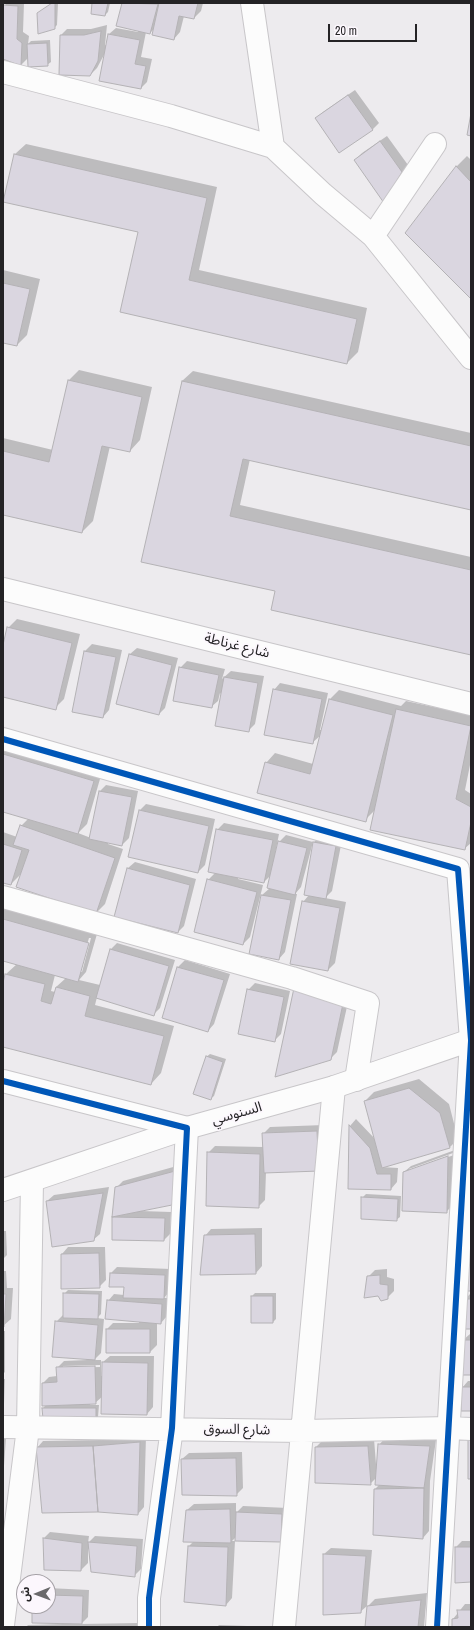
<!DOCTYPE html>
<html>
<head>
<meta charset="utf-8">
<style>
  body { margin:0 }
  #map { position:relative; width:474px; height:1630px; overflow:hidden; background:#edebee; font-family:"Archivo Narrow","Noto Sans Arabic",sans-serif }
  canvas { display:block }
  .frame { position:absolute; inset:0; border:4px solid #242325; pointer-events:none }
  .north { position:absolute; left:16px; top:1574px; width:40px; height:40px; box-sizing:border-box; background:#fcf7fd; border:1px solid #a6a2a7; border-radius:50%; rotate:269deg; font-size:11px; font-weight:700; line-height:16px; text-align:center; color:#242325 }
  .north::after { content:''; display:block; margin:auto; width:14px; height:18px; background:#6a696b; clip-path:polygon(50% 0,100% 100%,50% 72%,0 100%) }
  .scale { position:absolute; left:328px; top:24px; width:89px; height:18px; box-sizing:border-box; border:2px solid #242325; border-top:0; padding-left:5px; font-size:12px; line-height:14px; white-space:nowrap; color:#242325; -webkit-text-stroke:3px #fcf7fd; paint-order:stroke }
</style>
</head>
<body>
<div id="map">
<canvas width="474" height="1630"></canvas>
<div class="frame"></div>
<div class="north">ش</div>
<div class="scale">20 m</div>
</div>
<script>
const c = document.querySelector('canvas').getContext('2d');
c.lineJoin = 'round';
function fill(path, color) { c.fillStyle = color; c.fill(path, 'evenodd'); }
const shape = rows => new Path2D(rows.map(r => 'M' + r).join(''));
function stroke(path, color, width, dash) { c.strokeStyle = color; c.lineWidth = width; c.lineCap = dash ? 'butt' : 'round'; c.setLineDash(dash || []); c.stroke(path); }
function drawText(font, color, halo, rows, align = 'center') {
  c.font = font + ' "Archivo Narrow","Noto Sans Arabic",sans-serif'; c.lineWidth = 3.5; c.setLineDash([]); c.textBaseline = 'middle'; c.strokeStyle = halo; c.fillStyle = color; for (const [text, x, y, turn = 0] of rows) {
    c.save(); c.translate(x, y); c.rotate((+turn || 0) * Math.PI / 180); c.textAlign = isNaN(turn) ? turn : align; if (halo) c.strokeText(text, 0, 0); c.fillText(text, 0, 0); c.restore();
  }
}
fill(shape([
  [7,3,24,3,23,32,29,36,28,44,31,41,50,40,51,62,47,65,29,57,21,65,3,58,4,6],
  [52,3,58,3,57,25,54,28,42,10],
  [93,3,110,3,108,12,105,15],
  [123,3,203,3,201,11,194,18,184,16,180,32,174,39,154,29,150,33,146,32,141,57,152,59,147,82,141,88,105,53,97,68,90,75,61,35,67,29,91,29,107,25,105,45,107,46,109,34,116,28,138,32,138,30,117,25],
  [355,90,379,123,372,130,316,118,323,112],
  [387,136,408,165,391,195,355,160,362,153],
  [26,144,217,187,199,270,367,308,358,352,347,363,121,312,139,232,15,154],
  [467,156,471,160,471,297,406,233,457,166],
  [3,270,40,279,27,335,17,345,3,342],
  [79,370,152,387,140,440,130,451,110,446,93,521,82,532,3,514,3,438,53,450,68,381],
  [193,371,471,433,471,509,250,459,240,505,471,557,471,654,276,591,143,561,182,381],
  [17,619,80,634,64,699,55,708,3,695,3,649,8,628],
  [92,644,122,650,109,710,103,717,73,711,85,651],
  [137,648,178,658,165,708,159,714,118,704,130,654],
  [187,661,225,669,222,679,231,671,264,676,255,724,248,731,221,694,220,693,218,701,211,707,180,668],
  [280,683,328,693,320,730,322,730,330,699,339,690,401,706,406,701,471,715,471,760,465,790,471,794,471,843,464,849,375,810,365,820,266,763,275,753,313,764,321,735,312,743,274,690],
  [3,743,102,772,87,824,78,833,91,838,100,791,106,785,138,791,129,838,122,845,108,842,108,844,123,849,105,904,96,913,22,873,11,884,3,882,3,832,17,837,21,826,28,819,3,811],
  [146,804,215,819,205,865,198,872,140,810],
  [224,823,279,834,275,854,276,854,279,842,286,835,313,842,301,887,295,894,297,894,285,952,279,959,251,953,262,895,270,888,271,875,264,882,238,877,238,879,263,885,250,937,243,944,208,880,215,873,217,830],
  [321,835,342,840,332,891,325,898,346,902,335,963,328,970,303,902,309,895,305,894,314,842],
  [135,862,196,879,184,926,178,932,128,868],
  [3,908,97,934,86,972,79,980,100,985,111,949,117,943,175,960,160,1008,154,1014,97,997,95,1005,174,1026,161,1073,151,1084,3,1046,3,978,5,979,6,974,17,964,3,960],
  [89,938,91,938,82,972,79,972],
  [55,975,66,978,56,987,55,992,51,991],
  [185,960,230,974,214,1024,208,1031,163,1017,178,967],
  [255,983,290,991,281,1034,274,1041,248,990],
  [350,993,337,1052,330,1059,276,1075],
  [210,1054,226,1059,214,1096,210,1099,206,1057],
  [419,1079,449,1104,458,1139,449,1148,381,1167,398,1168,397,1182,391,1189,349,1188,350,1126,356,1119,376,1140,365,1101,374,1092],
  [324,1125,318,1170,266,1172,265,1200,258,1207,208,1153,215,1146,264,1147,263,1134,270,1127],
  [455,1150,453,1205,446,1212,404,1172,411,1166],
  [453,1153,454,1155,409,1171,409,1169],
  [184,1164,141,1211,171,1212,170,1234,164,1240,113,1239,116,1188,123,1181],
  [109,1187,100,1234,93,1240,47,1201,54,1195],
  [366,1194,401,1196,400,1217,396,1220,362,1198],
  [262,1228,262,1266,256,1273,205,1236,211,1229],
  [3,1231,6,1231,7,1255,3,1259],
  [68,1247,105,1247,106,1280,99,1287,62,1288,62,1254],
  [117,1267,171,1269,170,1291,164,1298,168,1298,167,1316,161,1323,157,1322,157,1345,150,1352,107,1329,113,1323,139,1323,139,1321,108,1301,114,1294,124,1295,125,1286,111,1273],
  [387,1269,387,1277,394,1279,394,1291,387,1298,368,1277,375,1270],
  [3,1271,6,1271,7,1288,13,1288,11,1319,3,1326],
  [68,1290,102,1291,101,1314,97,1318,104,1319,101,1353,94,1360,101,1360,101,1376,103,1376,103,1362,110,1356,154,1356,153,1407,147,1414,103,1396,95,1403,90,1403,90,1405,99,1405,98,1417,95,1420,44,1418,43,1408,46,1405,43,1383,49,1377,57,1376,57,1368,64,1361,87,1360,56,1322,63,1315,64,1294],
  [100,1365,100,1367,63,1368,63,1366],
  [255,1293,276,1293,276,1319,273,1322,252,1296],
  [471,1293,471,1328,465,1299],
  [3,1331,5,1331,5,1372,3,1374],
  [470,1334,471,1334,471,1374,463,1340],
  [3,1379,5,1379,4,1404,3,1406],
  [468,1381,471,1381,471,1410,462,1388],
  [146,1436,144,1507,138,1514,98,1511,37,1448,43,1441,100,1440],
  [3,1438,6,1438,3,1480],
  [385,1438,436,1440,430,1481,429,1531,423,1538,375,1489,380,1484,376,1478,370,1484,316,1447,322,1441,374,1439,376,1464,377,1464,379,1445],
  [242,1452,243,1488,236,1495,182,1459,189,1453],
  [236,1503,236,1513,243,1506,288,1508,287,1535,280,1541,236,1537,232,1541,235,1541,232,1598,226,1605,185,1602,189,1546,193,1542,187,1510,194,1504],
  [50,1532,89,1536,88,1543,95,1536,143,1539,141,1569,134,1576,90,1549,88,1549,88,1563,81,1570,44,1538],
  [462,1541,471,1541,471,1581,456,1547],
  [331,1548,372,1550,367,1606,360,1612,324,1554],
  [48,1588,89,1590,88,1617,81,1624,139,1623,139,1627,26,1627,28,1625,62,1624,62,1623,33,1606,48,1606],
  [427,1593,424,1627,366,1627,368,1606,375,1599],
  [465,1604,471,1604,471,1627,453,1627,453,1619],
  [219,1625,276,1627,217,1627]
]), '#0003');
const building = shape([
  [52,3,55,3,55,29,38,34,37,13,52,3],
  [92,3,108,3,105,16,91,14,92,3],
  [122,3,158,4,150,34,116,26,122,3],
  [159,3,198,3,194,19,179,16,174,40,152,35,159,3],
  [3,5,18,6,17,39,22,43,21,66,3,59,3,5],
  [101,31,98,61,90,76,59,75,60,35,84,35,101,31],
  [108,34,140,40,135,64,146,66,141,89,99,81,108,34],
  [47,43,48,66,28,67,27,44,47,43],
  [348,95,373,130,339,153,315,118,348,95],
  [471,113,471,136,467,135,471,113],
  [380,141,402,172,384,203,354,160,380,141],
  [14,154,207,198,189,280,357,319,347,364,120,312,138,232,3,202,14,154],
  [456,166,471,182,471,299,405,233,456,166],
  [3,283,30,289,17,346,3,343,3,283],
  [68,380,142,397,130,452,102,446,82,533,3,515,3,451,49,462,68,380],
  [182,381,471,446,471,510,243,459,230,516,471,570,471,655,271,610,275,591,141,562,182,381],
  [7,627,72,643,56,710,3,697,3,645,7,627],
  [84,651,116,657,103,718,72,712,84,651],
  [129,654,172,665,159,715,116,704,129,654],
  [179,667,219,675,212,708,173,701,179,667],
  [224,677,258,683,249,732,215,726,224,677],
  [273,689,322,699,313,744,264,735,273,689],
  [329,699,393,715,366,822,257,793,265,762,310,774,329,699],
  [396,709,471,726,456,799,471,807,471,822,465,850,370,830,396,709],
  [3,754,94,781,78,834,3,812,3,754],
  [99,791,132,797,122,846,89,839,99,791],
  [139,810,209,826,198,873,128,857,139,810],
  [20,825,115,858,96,914,16,887,29,850,13,845,20,825],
  [216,829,273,840,264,883,208,872,216,829],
  [278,841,307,848,295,895,267,888,278,841],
  [313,842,336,846,326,899,304,895,313,842],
  [3,844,22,850,11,885,3,883,3,844],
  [127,868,190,885,178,933,114,917,127,868],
  [207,879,257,892,243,945,194,932,207,879],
  [261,895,291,900,279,960,249,954,261,895],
  [302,901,340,908,328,971,290,964,302,901],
  [3,919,89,943,78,982,3,961,3,919],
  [110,949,169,966,154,1016,96,998,110,949],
  [177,967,224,980,208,1032,162,1018,177,967],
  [5,974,45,984,41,1001,51,1004,56,987,90,996,85,1016,164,1036,151,1085,3,1047,3,983,5,974],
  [294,988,344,999,331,1060,275,1077,294,988],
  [247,989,284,997,275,1042,238,1034,247,989],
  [206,1056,223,1062,211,1100,193,1094,206,1056],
  [409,1088,440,1113,450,1148,382,1168,364,1101,409,1088],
  [349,1125,370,1148,377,1174,391,1174,391,1190,348,1189,349,1125],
  [317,1131,319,1171,264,1173,262,1133,317,1131],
  [207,1152,260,1154,259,1208,206,1206,207,1152],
  [448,1156,447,1213,402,1211,403,1172,448,1156],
  [179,1170,172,1205,112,1217,115,1187,179,1170],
  [103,1193,94,1241,52,1247,46,1201,103,1193],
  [361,1197,398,1199,397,1221,361,1219,361,1197],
  [112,1217,165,1218,164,1241,112,1240,112,1217],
  [255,1234,256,1274,200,1275,204,1235,255,1234],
  [465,1250,471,1250,471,1291,466,1291,465,1250],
  [99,1253,100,1288,61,1289,61,1254,99,1253],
  [110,1273,165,1275,164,1299,123,1298,124,1287,109,1287,110,1273],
  [380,1275,380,1284,388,1285,388,1299,381,1301,378,1296,364,1298,367,1276,380,1275],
  [63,1293,99,1294,98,1319,63,1318,63,1293],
  [3,1294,6,1294,4,1327,3,1327,3,1294],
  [251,1296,273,1296,273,1323,251,1323,251,1296],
  [464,1299,471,1299,471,1329,463,1329,464,1299],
  [107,1300,162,1304,161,1324,105,1319,107,1300],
  [55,1321,98,1325,95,1360,52,1357,55,1321],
  [106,1329,150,1329,150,1353,106,1353,106,1329],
  [462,1340,471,1340,471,1375,462,1375,462,1340],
  [102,1362,148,1363,147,1415,101,1414,102,1362],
  [95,1366,96,1404,42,1406,42,1383,57,1382,56,1367,95,1366],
  [461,1387,471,1387,471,1411,461,1411,461,1387],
  [42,1408,96,1408,96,1421,43,1419,42,1408],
  [468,1440,471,1440,471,1479,468,1479,468,1440],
  [140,1442,138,1515,98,1512,93,1446,140,1442],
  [378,1444,430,1446,424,1488,375,1485,378,1444],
  [93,1446,98,1512,42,1513,36,1447,93,1446],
  [368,1446,371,1485,315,1483,315,1447,368,1446],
  [236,1458,237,1496,182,1495,181,1459,236,1458],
  [424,1488,423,1539,373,1535,374,1489,424,1488],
  [230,1509,231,1543,183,1542,186,1510,230,1509],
  [236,1512,282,1514,281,1542,235,1541,236,1512],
  [43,1538,82,1543,81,1571,44,1570,43,1538],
  [88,1542,137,1546,135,1577,91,1572,88,1542],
  [188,1546,228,1547,226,1606,184,1602,188,1546],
  [455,1547,471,1547,471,1582,455,1583,455,1547],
  [323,1554,366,1556,361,1613,323,1615,323,1554],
  [48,1595,83,1596,82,1624,32,1623,32,1606,48,1606,48,1595],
  [421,1600,418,1627,365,1627,367,1606,421,1600],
  [457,1610,471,1610,471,1627,452,1627,452,1619,458,1618,457,1610]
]);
fill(building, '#dad6e0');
stroke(building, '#b4b2b5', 1);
const street = shape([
  [252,3,273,147],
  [3,72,171,116,273,147,323,194,373,236,471,358],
  [373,236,435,144],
  [3,739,458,869,471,1040],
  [3,897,292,978,368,1003,356,1080],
  [3,1081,187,1128,172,1428,149,1598,149,1627],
  [3,1427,303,1431,449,1428,471,1429],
  [3,1625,28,1428,32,1181],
  [284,1627,334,1087],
  [437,1627,471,1041]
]);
const secondary = shape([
  [3,589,471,704],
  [3,1190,187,1128,334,1087,471,1040]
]);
stroke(street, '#c8c6c9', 24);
stroke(secondary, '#c8c6c9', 24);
stroke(street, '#fcfcfc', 22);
stroke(secondary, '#fcfcfc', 22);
stroke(shape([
  [3,739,458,869,471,1040],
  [3,1081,187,1128,172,1428,149,1598,149,1627],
  [437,1627,471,1041]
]), '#0057b8', 6);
drawText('14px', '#242325', '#fcf7fd', [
  ["شارع غرناطة",237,646,14],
  ["السنوسي",237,1114,-16],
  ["شارع السوق",237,1430,1]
]);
</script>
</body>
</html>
